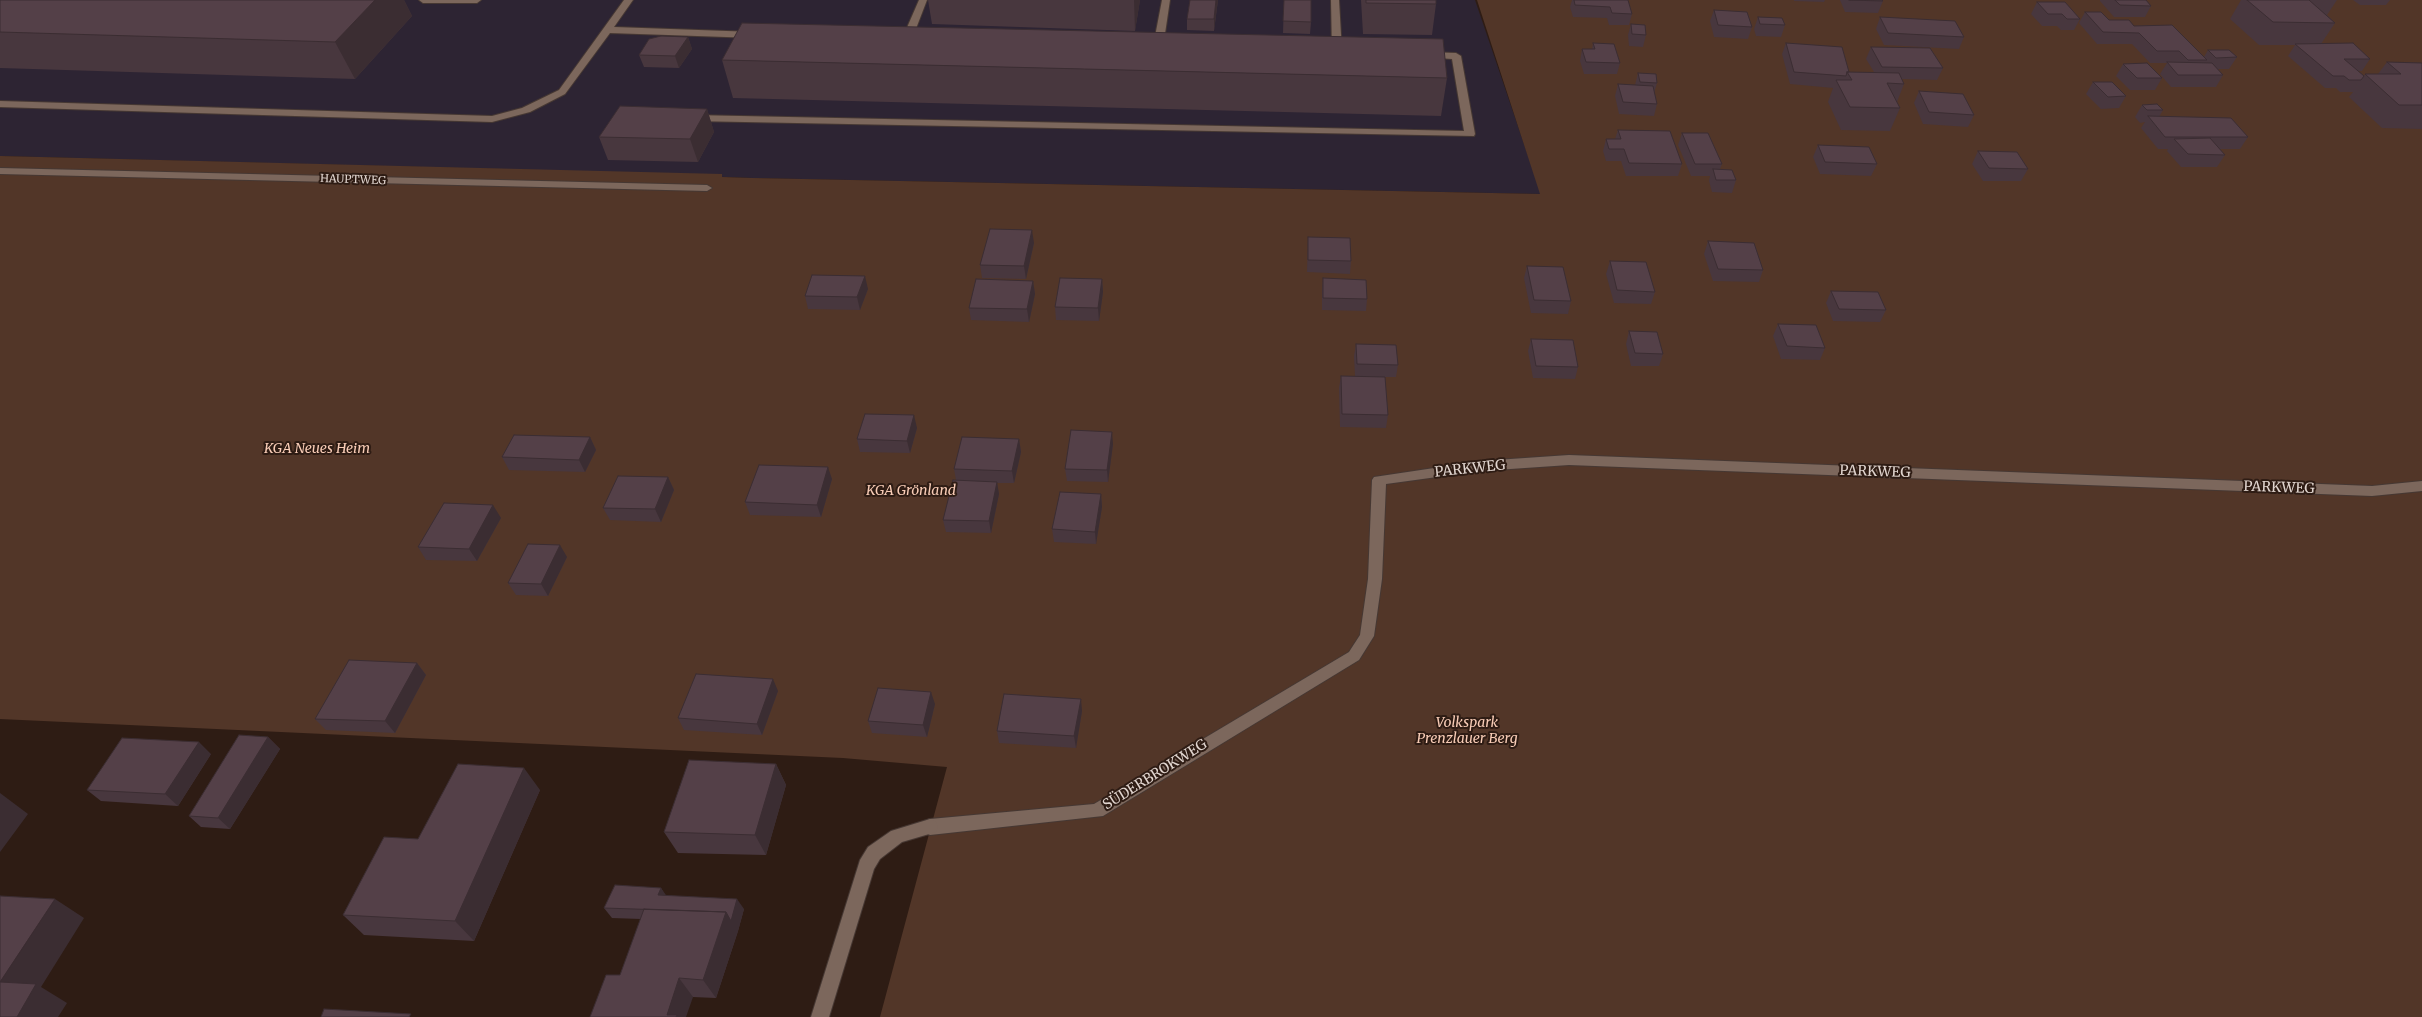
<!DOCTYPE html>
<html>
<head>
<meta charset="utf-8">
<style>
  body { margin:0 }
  canvas { display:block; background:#2e1c14 }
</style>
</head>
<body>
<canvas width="2422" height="1017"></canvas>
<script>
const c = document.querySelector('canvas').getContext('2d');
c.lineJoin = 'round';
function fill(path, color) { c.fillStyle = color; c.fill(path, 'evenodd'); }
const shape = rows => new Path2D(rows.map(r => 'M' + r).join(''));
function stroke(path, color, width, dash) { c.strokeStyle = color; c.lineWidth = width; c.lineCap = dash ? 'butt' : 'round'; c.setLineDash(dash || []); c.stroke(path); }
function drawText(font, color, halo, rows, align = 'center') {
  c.font = font + ' Merriweather,serif'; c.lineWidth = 4; c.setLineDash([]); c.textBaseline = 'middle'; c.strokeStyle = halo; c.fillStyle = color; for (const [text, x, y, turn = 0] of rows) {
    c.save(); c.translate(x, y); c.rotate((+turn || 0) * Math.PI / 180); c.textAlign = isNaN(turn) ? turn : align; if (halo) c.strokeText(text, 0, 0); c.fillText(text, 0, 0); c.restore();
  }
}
fill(shape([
  [0,0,1475,0,1541,194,753,178,537,170,0,156]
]), '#2d2433');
fill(shape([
  [1477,0,2422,0,2422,1017,880,1017,947,767,843,758,0,719,0,156,722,174,722,177,753,178,1540,194]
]), '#523628');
const service = shape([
  [419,0,481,0,477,3,423,3,419,0],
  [624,0,633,0,614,27,755,32,760,35,755,38,610,33,565,94,530,112,492,122,0,107,0,101,492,116,522,108,559,90,624,0],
  [919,0,927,0,912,39,904,41,902,39,919,0],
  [1162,0,1170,0,1163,47,1158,50,1153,47,1162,0],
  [1331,0,1339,0,1342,52,1337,55,1332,52,1331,0],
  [1426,52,1456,53,1461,56,1475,134,1474,136,692,121,687,118,692,115,1464,131,1452,59,1423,57,1423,53,1426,52],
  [0,168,707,185,712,188,707,191,0,174,0,168],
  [1569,455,2372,486,2422,481,2422,491,2372,496,1569,465,1481,471,1386,484,1382,579,1374,636,1359,660,1103,816,930,835,924,832,922,827,924,822,930,819,1094,804,1349,652,1360,635,1368,579,1372,480,1374,477,1481,461,1569,455]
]);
const minor = shape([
  [930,819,936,822,938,827,936,832,902,842,880,859,874,869,829,1017,811,1017,860,860,868,847,891,831,930,819]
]);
stroke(service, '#463833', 2);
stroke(minor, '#463833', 2);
fill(service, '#7c675c');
fill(minor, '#7c675c');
fill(shape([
  [0,0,404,0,412,16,355,79,0,68],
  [928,0,1140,0,1135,31,932,24],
  [1218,0,1214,31,1187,30,1187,19],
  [1284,0,1311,22,1310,34,1283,33],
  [1361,0,1436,0,1436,4,1432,35,1363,34],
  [1572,0,1628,0,1632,14,1629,25,1609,25,1607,18,1573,17,1570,7],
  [1794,0,1825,0,1824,2,1794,1],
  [1840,0,1882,0,1883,1,1878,13,1845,12],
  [2100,0,2146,0,2151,6,2145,17,2114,17,2100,1],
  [2241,0,2337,0,2327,15,2335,23,2321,44,2370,59,2362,71,2358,71,2364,76,2365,74,2378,74,2387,62,2422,63,2422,129,2382,128,2349,97,2353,92,2340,92,2336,88,2325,88,2288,56,2295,45,2259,45,2230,19],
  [2353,0,2390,0,2386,5,2360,5],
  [2037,2,2080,19,2074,30,2061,30,2057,26,2042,26,2031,14],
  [1714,10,1752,27,1748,39,1714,37,1710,21],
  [2085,12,2109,20,2134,26,2204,57,2208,50,2237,57,2229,69,2218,69,2223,75,2216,87,2171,87,2160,74,2167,63,2150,63,2132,44,2097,44,2079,23],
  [1758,17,1785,25,1781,37,1756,36,1754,29],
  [1880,17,1964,37,1959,49,1884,45,1876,29],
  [1631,24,1646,35,1643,47,1629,46,1628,35],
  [688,37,692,49,679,68,644,67,639,55],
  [1593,43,1620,63,1617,74,1584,74,1580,61,1582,49,1592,49],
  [1786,43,1849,72,1874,72,1866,59,1871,47,1943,68,1937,80,1902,79,1904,84,1897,102,1900,108,1890,131,1841,130,1828,102,1833,88,1790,84,1782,54],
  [722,60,1447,78,1441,116,733,98],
  [2123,64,2162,78,2155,90,2130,90,2116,76],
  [1638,73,1657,83,1654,93,1657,104,1654,116,1619,114,1615,96,1618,84,1635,85],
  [2093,82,2126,96,2119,108,2101,109,2086,94],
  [1919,91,1974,115,1968,127,1923,124,1914,103],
  [2142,105,2163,110,2159,117,2248,137,2240,149,2219,149,2225,155,2217,167,2181,167,2167,151,2168,149,2158,149,2141,128,2145,122,2140,123,2135,117],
  [707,109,714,132,698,162,608,160,599,137],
  [1618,130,1682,164,1678,176,1626,176,1621,161,1606,161,1603,151,1606,139,1615,139],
  [1682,133,1722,164,1720,169,1736,180,1732,193,1712,192,1709,181,1710,176,1691,176,1678,145],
  [1818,145,1877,164,1871,176,1820,174,1813,157],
  [1978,151,2028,169,2021,181,1983,181,1972,164],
  [1308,237,1351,261,1350,274,1307,272],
  [1708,241,1763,270,1759,282,1713,281,1704,254],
  [1034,243,1026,279,982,278,980,265],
  [1610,261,1655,292,1651,304,1614,303,1606,274],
  [1527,266,1571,301,1568,314,1531,313,1524,278],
  [1323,278,1367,299,1366,311,1322,310,1322,291],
  [1102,279,1103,292,1099,321,1056,320,1055,307],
  [1033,281,1035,294,1029,322,971,320,969,308],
  [868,289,860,310,808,309,805,296],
  [1831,291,1886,310,1880,322,1833,321,1826,303],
  [1778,324,1825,348,1820,360,1781,359,1773,336],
  [1629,331,1663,354,1659,366,1631,366,1626,344],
  [1531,339,1578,367,1575,379,1533,378,1528,351],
  [1356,344,1398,365,1396,377,1385,377,1388,415,1386,428,1340,427,1339,388,1341,376,1355,376,1354,356],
  [917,428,910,453,860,452,857,439],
  [590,437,596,450,585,472,509,470,502,457],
  [1019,439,1021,452,1014,483,997,483,999,494,991,533,946,532,943,520,956,480,954,469],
  [1113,444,1108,482,1067,481,1065,469],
  [668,477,674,490,661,522,610,520,603,508],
  [832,479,821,517,750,515,745,502],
  [1101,494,1102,507,1096,544,1054,542,1052,529],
  [501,518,477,561,426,560,418,547],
  [567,557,548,596,516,595,508,583],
  [417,663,426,675,395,733,326,730,315,719],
  [778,691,762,735,684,730,678,718],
  [935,704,927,737,872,733,868,721],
  [1082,711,1076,748,999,743,997,731],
  [268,737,280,749,230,829,201,827,189,816],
  [211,754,178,806,101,801,87,790],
  [776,764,786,785,766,855,678,853,664,832],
  [540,790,474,941,364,935,343,915,418,839],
  [661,888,665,895,744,909,738,931,716,998,693,997,620,975,641,919,612,918,604,908]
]), '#48373e');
fill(shape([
  [375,0,404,0,412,16,355,79,335,42],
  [1134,0,1140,0,1135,31],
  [1216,0,1218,0,1214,31,1214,19],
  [688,37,692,49,679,68,675,56],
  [707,109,714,132,698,162,690,139],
  [1032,230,1034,243,1026,279,1024,266],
  [865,276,868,289,860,310,857,297],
  [1102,279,1103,292,1099,321,1098,308],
  [1033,281,1035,294,1029,322,1027,309],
  [914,415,917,428,910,453,907,441],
  [1112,432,1113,444,1108,482,1107,470],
  [590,437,596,450,585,472,579,460],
  [1019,439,1021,452,1014,483,1012,471],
  [828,467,832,479,821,517,817,505],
  [668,477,674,490,661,522,655,509],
  [997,482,999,494,991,533,989,521],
  [1101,494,1102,507,1096,544,1095,532],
  [493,505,501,518,477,561,469,549],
  [560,545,567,557,548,596,541,584],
  [417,663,426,675,395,733,385,721],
  [773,679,778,691,762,735,757,724],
  [931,692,935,704,927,737,923,725],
  [1081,699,1082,711,1076,748,1074,736],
  [268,737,280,749,230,829,218,818],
  [199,742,211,754,178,806,165,794],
  [776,764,786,785,766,855,755,835],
  [524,768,540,790,474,941,455,921],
  [0,793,28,814,0,852],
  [661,888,668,898,658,895],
  [55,899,84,918,41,987,67,1003,58,1017,17,1017,0,982],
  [737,899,744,909,738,931,716,998,703,980,726,912],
  [679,978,693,997,686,1017,669,1017,667,1015]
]), '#3b2d32');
const building = shape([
  [0,0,375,0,335,42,0,32,0,0],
  [1190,0,1216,0,1214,19,1187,19,1190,0],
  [1284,0,1311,0,1311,22,1283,21,1284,0],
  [1366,0,1436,0,1436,4,1366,3,1366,0],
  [1574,0,1628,0,1632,14,1612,13,1610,7,1575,5,1574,0],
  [1849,0,1882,0,1883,1,1849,0],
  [2115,0,2146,0,2151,6,2120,5,2115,0],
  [2247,0,2309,0,2335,23,2273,22,2247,0],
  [2037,2,2065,2,2080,19,2067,19,2062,14,2048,14,2037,2],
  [1714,10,1747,12,1752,27,1718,25,1714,10],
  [2085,12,2101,12,2109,20,2129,20,2134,26,2172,25,2207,60,2188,60,2179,51,2157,51,2139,33,2103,32,2085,12],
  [1758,17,1782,18,1785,25,1760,24,1758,17],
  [1880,17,1955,21,1964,37,1888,33,1880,17],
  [742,23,1443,39,1447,78,722,60,742,23],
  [1631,24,1645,25,1646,35,1632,34,1631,24],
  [661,36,688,37,675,56,639,55,649,39,661,36],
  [1593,43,1614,44,1620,63,1586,62,1582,49,1595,49,1593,43],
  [1786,43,1842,47,1849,72,1847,72,1846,76,1794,72,1786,43],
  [2353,43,2370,59,2344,59,2364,76,2361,80,2349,80,2344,76,2333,76,2295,44,2353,43],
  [1871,47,1930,48,1943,68,1882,67,1871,47],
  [2208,50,2229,50,2237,57,2216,58,2208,50],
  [2167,62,2212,63,2223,75,2178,75,2167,62],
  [2387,62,2422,63,2422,105,2399,105,2365,74,2401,74,2387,62],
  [2147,63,2162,78,2137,78,2123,64,2147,63],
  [1847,72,1899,73,1904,84,1887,83,1900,108,1850,107,1836,80,1852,80,1847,72],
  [1638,73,1656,74,1657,83,1640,82,1638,73],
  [2093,82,2112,82,2126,96,2108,97,2093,82],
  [1618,84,1653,86,1657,104,1623,102,1618,84],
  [1919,91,1963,94,1974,115,1929,112,1919,91],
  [2157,104,2163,110,2147,110,2142,105,2157,104],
  [620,106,707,109,690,139,599,137,620,106],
  [2148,116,2231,118,2248,137,2165,137,2148,116],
  [1618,130,1670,131,1682,164,1629,163,1624,149,1609,149,1606,139,1621,139,1618,130],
  [1682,133,1708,133,1722,164,1695,164,1682,133],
  [2210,138,2225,155,2188,154,2174,139,2210,138],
  [1818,145,1869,147,1877,164,1825,162,1818,145],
  [1978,151,2017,152,2028,169,1989,168,1978,151],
  [1713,169,1732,170,1736,180,1716,180,1713,169],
  [990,229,1032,230,1024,266,980,265,990,229],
  [1308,237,1350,238,1351,261,1308,260,1308,237],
  [1708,241,1754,243,1763,270,1718,269,1708,241],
  [1610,261,1646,262,1655,292,1617,290,1610,261],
  [1527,266,1563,267,1571,301,1534,300,1527,266],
  [812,275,865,276,857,297,805,296,812,275],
  [1060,278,1102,279,1098,308,1055,307,1060,278],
  [1323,278,1366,280,1367,299,1323,298,1323,278],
  [976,279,1033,281,1027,309,969,308,976,279],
  [1831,291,1878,292,1886,310,1839,309,1831,291],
  [1778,324,1816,325,1825,348,1787,346,1778,324],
  [1629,331,1657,332,1663,354,1635,353,1629,331],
  [1531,339,1573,340,1578,367,1536,366,1531,339],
  [1356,344,1396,345,1398,365,1357,364,1356,344],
  [1341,376,1385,377,1388,415,1342,414,1341,376],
  [865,414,914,415,907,441,857,439,865,414],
  [1071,430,1112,432,1107,470,1065,469,1071,430],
  [514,435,590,437,579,460,502,457,514,435],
  [962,437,1019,439,1012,471,954,469,962,437],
  [759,465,828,467,817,505,745,502,759,465],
  [618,476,668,477,655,509,603,508,618,476],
  [953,480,997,482,989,521,943,520,953,480],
  [1060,492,1101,494,1095,532,1052,529,1060,492],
  [444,503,493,505,469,549,418,547,444,503],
  [528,544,560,545,541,584,508,583,528,544],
  [349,660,417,663,385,721,315,719,349,660],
  [696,674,773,679,757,724,678,718,696,674],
  [878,688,931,692,923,725,868,721,878,688],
  [1004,694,1081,699,1074,736,997,731,1004,694],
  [239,735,268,737,218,818,189,816,239,735],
  [122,738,199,742,165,794,87,790,122,738],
  [689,760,776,764,755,835,664,832,689,760],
  [458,764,524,768,455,921,343,915,384,837,418,839,458,764],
  [615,885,661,888,658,895,737,899,731,921,726,912,604,908,615,885],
  [0,896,55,899,0,982,36,984,17,1017,0,1017,0,896],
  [644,909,726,912,703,980,679,978,667,1015,677,1015,676,1017,590,1017,606,975,620,975,644,909],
  [324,1009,411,1014,409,1017,321,1017,324,1009]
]);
fill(building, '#544048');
stroke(building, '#3b2d32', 1);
drawText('11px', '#e1d5cf', '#2e1c14', [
  ["HAUPTWEG",353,180,2]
]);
drawText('italic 14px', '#f8ccb6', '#2e1c14', [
  ["KGA Neues Heim",317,449],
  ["KGA Grönland",911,491],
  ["Volkspark",1467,723],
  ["Prenzlauer Berg",1467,739]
]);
drawText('14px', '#e1d5cf', '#2e1c14', [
  ["PARKWEG",1470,469,-6],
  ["PARKWEG",1875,472,2],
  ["PARKWEG",2279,488,2],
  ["SÜDERBROKWEG",1155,775,-32]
]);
</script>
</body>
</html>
